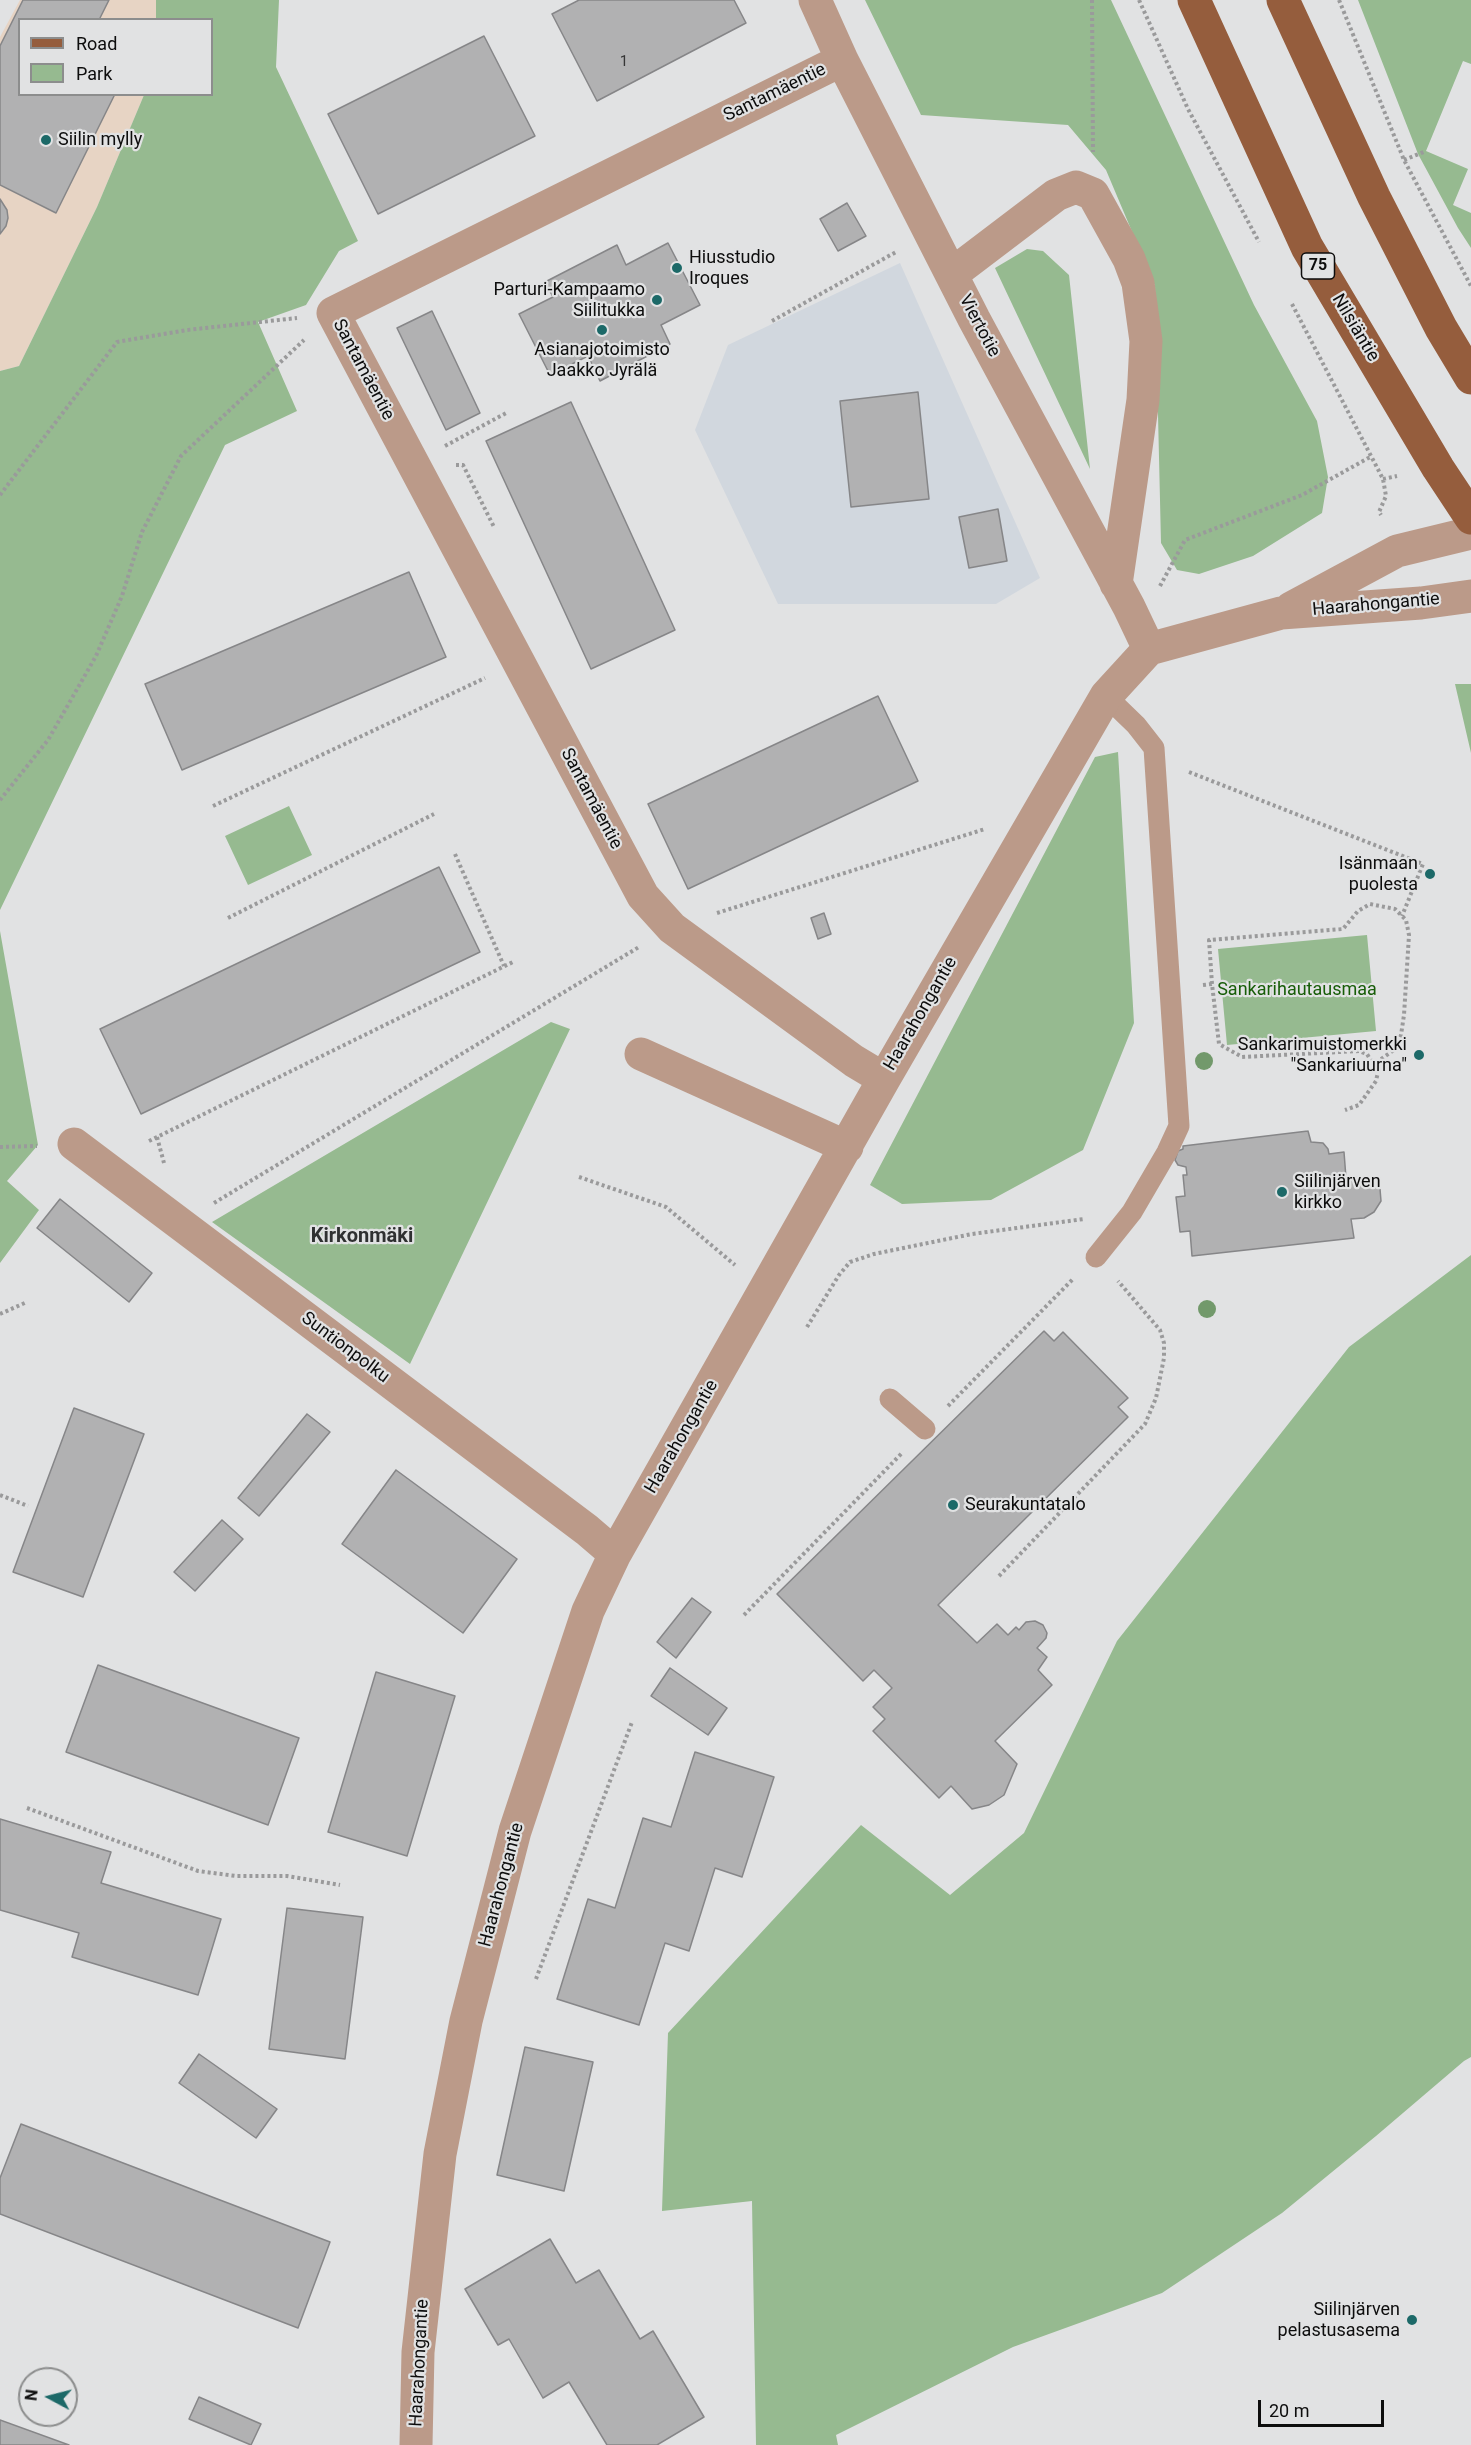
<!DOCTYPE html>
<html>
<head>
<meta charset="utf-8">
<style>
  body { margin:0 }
  #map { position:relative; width:1471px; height:2445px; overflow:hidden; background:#e1e2e3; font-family:Roboto,sans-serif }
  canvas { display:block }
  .legend { position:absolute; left:18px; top:18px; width:195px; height:78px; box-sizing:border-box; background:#e1e2e3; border:2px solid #8c8d8d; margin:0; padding:8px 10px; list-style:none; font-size:18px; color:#0d0d0d }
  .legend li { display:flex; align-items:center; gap:12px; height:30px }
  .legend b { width:30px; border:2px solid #8c8d8d }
  .north { position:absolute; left:18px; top:2367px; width:60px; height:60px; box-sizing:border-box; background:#e1e2e3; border:2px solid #8c8d8d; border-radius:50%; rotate:277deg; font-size:16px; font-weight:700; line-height:24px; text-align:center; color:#0d0d0d }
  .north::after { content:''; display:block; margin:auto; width:21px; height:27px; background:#1c6968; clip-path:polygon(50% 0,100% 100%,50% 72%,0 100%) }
  .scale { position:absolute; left:1258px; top:2400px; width:126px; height:27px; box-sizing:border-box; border:3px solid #0d0d0d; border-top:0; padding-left:8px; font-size:18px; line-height:21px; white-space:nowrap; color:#0d0d0d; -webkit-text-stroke:4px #e1e2e3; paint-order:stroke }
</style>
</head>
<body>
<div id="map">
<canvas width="1471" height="2445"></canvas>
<ul class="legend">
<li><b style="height:8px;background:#955d3d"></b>Road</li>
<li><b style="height:16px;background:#96ba90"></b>Park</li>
</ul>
<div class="north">N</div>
<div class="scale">20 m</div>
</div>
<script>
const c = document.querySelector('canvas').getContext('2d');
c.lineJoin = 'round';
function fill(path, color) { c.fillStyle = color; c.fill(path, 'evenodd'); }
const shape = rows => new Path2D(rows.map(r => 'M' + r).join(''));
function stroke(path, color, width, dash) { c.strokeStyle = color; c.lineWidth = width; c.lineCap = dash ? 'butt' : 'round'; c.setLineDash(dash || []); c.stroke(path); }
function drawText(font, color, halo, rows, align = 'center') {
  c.font = font + ' Roboto,sans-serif'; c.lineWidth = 4.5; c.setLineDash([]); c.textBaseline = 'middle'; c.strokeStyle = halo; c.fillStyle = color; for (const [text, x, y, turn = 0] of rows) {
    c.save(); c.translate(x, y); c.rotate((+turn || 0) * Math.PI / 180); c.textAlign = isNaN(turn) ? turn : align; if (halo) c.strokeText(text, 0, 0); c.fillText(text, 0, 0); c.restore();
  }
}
fill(shape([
  [900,263,1040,578,996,604,778,604,695,430,728,345]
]), '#d1d7de');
fill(shape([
  [20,0,156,0,156,19,20,20,20,94,144,95,97,207,19,366,0,371,0,37]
]), '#e7d4c4');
fill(shape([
  [156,0,279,0,276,67,358,241,339,251,306,305,258,322,297,411,225,445,0,910,0,371,19,366,97,207,144,95,212,94,212,20,156,19],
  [865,0,1111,0,1254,305,1317,421,1328,477,1322,513,1253,556,1199,574,1177,570,1161,543,1155,286,1106,170,1068,125,921,115],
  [1358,0,1471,0,1471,64,1463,61,1426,151,1468,169,1453,205,1471,213,1471,248,1458,228,1418,154],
  [1027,249,1043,251,1069,275,1090,469,995,268],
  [1455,684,1471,684,1471,753],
  [1118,752,1134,1023,1083,1150,991,1200,902,1204,870,1185,1095,757],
  [289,806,312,855,248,885,225,836],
  [0,931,38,1145,7,1181,39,1210,0,1263],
  [1367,935,1376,1031,1227,1045,1218,949],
  [551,1022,570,1029,410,1364,212,1222],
  [1471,1255,1471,2057,1464,2061,1376,2136,1282,2213,1162,2293,1013,2347,836,2435,838,2445,756,2445,752,2201,662,2211,668,2033,861,1825,950,1895,1024,1833,1117,1641,1349,1347]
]), '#96ba90');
const building = shape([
  [23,0,109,0,99,20,20,20,20,94,115,94,56,213,0,185,0,46,23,0],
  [579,0,734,0,746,23,597,101,552,14,579,0],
  [484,36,535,136,378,214,328,114,484,36],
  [0,199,7,210,8,218,6,226,0,234,0,199],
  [847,203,866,236,838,251,820,219,847,203],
  [668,243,700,305,661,325,670,344,600,381,588,356,550,375,519,314,553,297,545,282,617,245,626,265,668,243],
  [432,311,480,413,446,430,397,328,432,311],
  [918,392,929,499,851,507,840,401,918,392],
  [571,402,675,630,591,669,486,441,571,402],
  [998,509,1007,561,969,568,959,517,998,509],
  [409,572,446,657,182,770,145,684,409,572],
  [878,696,918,781,688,889,648,804,878,696],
  [439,867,480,952,141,1114,100,1029,439,867],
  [824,913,831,934,818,939,811,918,824,913],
  [1308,1131,1311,1142,1323,1143,1328,1149,1329,1154,1344,1152,1346,1178,1368,1177,1380,1189,1381,1201,1374,1212,1364,1218,1351,1219,1354,1238,1192,1256,1190,1231,1180,1232,1176,1197,1185,1196,1183,1175,1187,1175,1186,1167,1178,1165,1175,1160,1178,1151,1183,1149,1183,1146,1308,1131],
  [60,1199,152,1273,129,1302,37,1228,60,1199],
  [1044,1331,1054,1341,1063,1332,1128,1398,1118,1407,1128,1417,938,1605,977,1643,997,1624,1008,1635,1016,1627,1019,1630,1026,1622,1035,1621,1043,1625,1047,1633,1046,1638,1037,1648,1047,1657,1038,1670,1052,1685,995,1741,1017,1764,1004,1795,989,1805,972,1809,951,1786,939,1798,873,1731,885,1719,873,1707,892,1688,874,1670,863,1681,777,1594,1044,1331],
  [74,1408,144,1434,83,1597,13,1572,74,1408],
  [307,1414,330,1432,259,1516,238,1498,307,1414],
  [396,1470,517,1559,463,1633,342,1544,396,1470],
  [222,1520,243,1539,195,1591,174,1572,222,1520],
  [692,1598,711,1612,676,1658,657,1642,692,1598],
  [98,1665,299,1738,268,1825,66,1752,98,1665],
  [670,1668,727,1708,708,1735,651,1696,670,1668],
  [376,1672,455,1696,407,1856,328,1832,376,1672],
  [695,1752,774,1777,742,1877,715,1868,689,1951,665,1943,639,2025,557,1999,588,1899,615,1908,643,1818,671,1827,695,1752],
  [0,1819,111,1852,101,1883,221,1919,198,1995,72,1957,79,1933,0,1910,0,1819],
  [287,1908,363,1917,345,2059,269,2049,287,1908],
  [525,2047,593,2062,564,2191,497,2175,525,2047],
  [199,2054,277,2109,256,2138,179,2083,199,2054],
  [21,2124,330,2242,298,2328,0,2214,0,2178,21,2124],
  [550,2239,576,2283,599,2270,640,2339,653,2331,704,2417,657,2445,607,2445,569,2382,543,2398,509,2339,498,2345,465,2289,550,2239],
  [199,2397,261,2424,251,2445,189,2419,199,2397],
  [0,2420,69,2445,0,2445,0,2420]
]);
fill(building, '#b1b1b2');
stroke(building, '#868688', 1.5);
stroke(shape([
  [1092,0,1093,152],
  [1139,0,1188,109,1259,242],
  [1339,0,1404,160,1471,286],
  [1404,160,1426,151],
  [1292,304,1383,479,1386,496,1379,512,1381,515],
  [772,321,896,252],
  [445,446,508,412],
  [456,465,463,465,494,527],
  [1383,479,1397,476],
  [0,495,117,342,187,330,297,318],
  [1160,586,1185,540,1302,495,1372,456],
  [1189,772,1423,864,1402,916],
  [0,800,48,740,96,656,122,596,142,532,181,456,304,340],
  [213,806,485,678],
  [455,854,504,966],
  [717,913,985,829],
  [228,918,434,814],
  [1212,984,1209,940,1343,929,1358,911,1370,904,1395,909,1406,920,1409,935,1404,1015,1401,1035,1394,1050,1374,1064],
  [1203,985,1212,984,1219,1044,1242,1057,1359,1051,1367,1054,1378,1072,1376,1081,1359,1105,1345,1110],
  [157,1137,164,1163],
  [149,1141,515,961],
  [0,1147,37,1146],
  [579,1177,666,1207,735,1265],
  [214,1203,639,947],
  [0,1314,27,1302],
  [807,1327,839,1275,850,1262,874,1254,972,1234,1084,1219],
  [948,1406,1073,1279],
  [0,1495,28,1506],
  [999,1576,1145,1424,1156,1398,1164,1358,1164,1343,1160,1330,1118,1281],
  [744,1615,903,1452],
  [27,1808,198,1871,236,1876,287,1876,340,1885],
  [536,1979,632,1722]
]), '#9a9a9b', 4, [3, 3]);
stroke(shape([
  [1096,1257,1132,1212,1167,1152,1179,1126,1154,748,1136,725,1106,696],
  [890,1399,925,1429]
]), '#bb9a89', 21);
stroke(shape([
  [815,0,842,60,974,319,1129,607,1149,649],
  [842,60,333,313,643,896,672,928,854,1061,884,1079],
  [952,274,1056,195,1076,187,1093,194,1129,259,1138,283,1146,341,1143,400,1116,584],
  [1291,608,1397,551,1471,533],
  [641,1054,847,1147],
  [74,1144,587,1530,615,1554],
  [416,2445,418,2352,440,2154,466,2021,515,1831,588,1611,615,1554,884,1079,1106,696,1149,649,1281,613,1421,603,1471,596]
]), '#bb9a89', 33);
stroke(shape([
  [1194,0,1307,247,1438,468,1471,518],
  [1283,0,1374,197,1441,328,1471,378]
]), '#955d3d', 33);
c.fillStyle = '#72996b';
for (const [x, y] of [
  [1204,1061],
  [1207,1309]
]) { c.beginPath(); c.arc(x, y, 9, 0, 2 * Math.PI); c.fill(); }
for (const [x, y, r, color] of [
  [46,140,6,"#1c6968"],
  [677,268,6,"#1c6968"],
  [657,300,6,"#1c6968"],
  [602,330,6,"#1c6968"],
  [1430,874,6,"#1c6968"],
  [1419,1055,6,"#1c6968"],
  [1282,1192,6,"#1c6968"],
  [953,1505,6,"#1c6968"],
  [1412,2320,6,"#1c6968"]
]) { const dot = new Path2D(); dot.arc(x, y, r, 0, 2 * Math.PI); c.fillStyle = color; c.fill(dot); stroke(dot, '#e1e2e3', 2); }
drawText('15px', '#363636', null, [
  ["1",624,62]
]);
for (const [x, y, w] of [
  [1318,266,33]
]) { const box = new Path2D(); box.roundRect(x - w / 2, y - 13, w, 26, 4.5); c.fillStyle = '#e1e2e3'; c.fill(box); stroke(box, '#0d0d0d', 1.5); }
drawText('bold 16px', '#0d0d0d', null, [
  ["75",1318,266]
]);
drawText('18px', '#0d0d0d', '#e1e2e3', [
  ["Santamäentie",775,93,-26],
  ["Viertotie",979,326,62],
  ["Nilsiäntie",1355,328,59],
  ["Santamäentie",363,370,62],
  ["Haarahongantie",1376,605,-5],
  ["Santamäentie",591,799,62],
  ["Haarahongantie",921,1014,-60],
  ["Suntionpolku",345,1348,37],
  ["Haarahongantie",682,1437,-60],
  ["Haarahongantie",502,1885,-75],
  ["Haarahongantie",420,2363,-87]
]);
drawText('18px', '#0d0d0d', '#e1e2e3', [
  ["Siilin mylly",58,140],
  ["Hiusstudio",689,258],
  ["Iroques",689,279],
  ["Parturi-Kampaamo",645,290,"right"],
  ["Siilitukka",645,311,"right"],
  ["Asianajotoimisto",602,350,"center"],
  ["Jaakko Jyrälä",602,371,"center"],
  ["Isänmaan",1418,864,"right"],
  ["puolesta",1418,885,"right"],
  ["Sankarimuistomerkki",1407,1045,"right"],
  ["\"Sankariuurna\"",1407,1066,"right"],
  ["Siilinjärven",1294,1182],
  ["kirkko",1294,1203],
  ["Seurakuntatalo",965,1505],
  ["Siilinjärven",1400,2310,"right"],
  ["pelastusasema",1400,2331,"right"]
], 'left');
drawText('18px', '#175d08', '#e1e2e3', [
  ["Sankarihautausmaa",1297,990]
]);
drawText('bold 20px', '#2f3031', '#e1e2e3', [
  ["Kirkonmäki",362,1237]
]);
</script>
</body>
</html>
